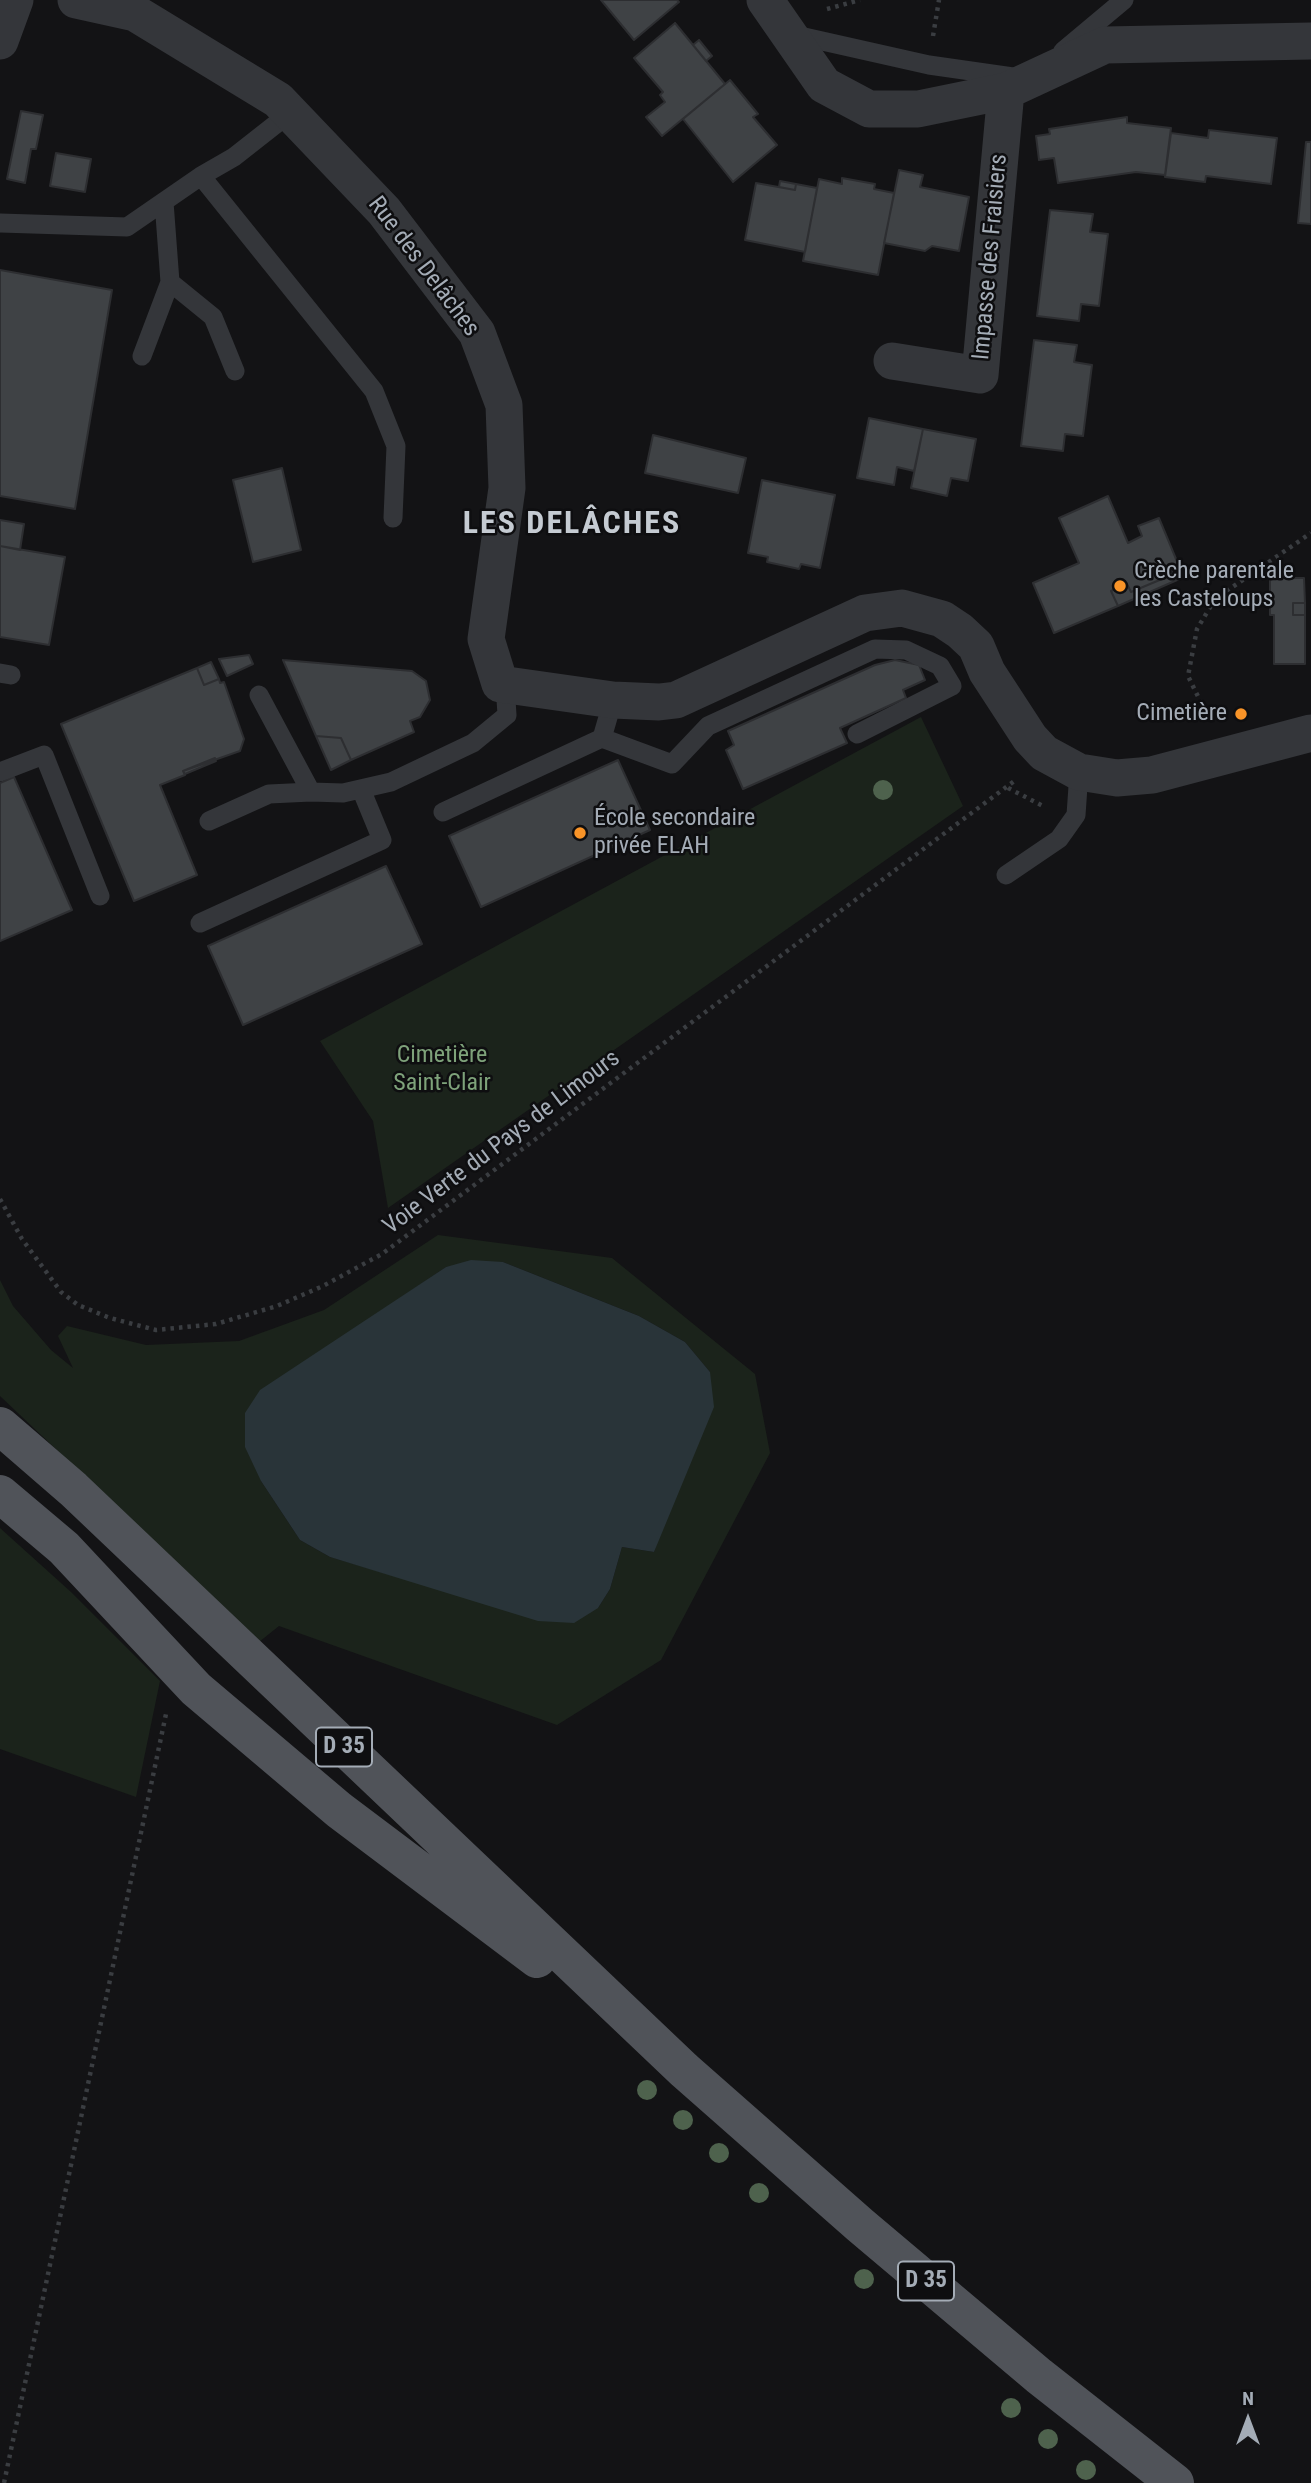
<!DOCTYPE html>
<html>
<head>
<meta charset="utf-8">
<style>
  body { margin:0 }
  #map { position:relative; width:1311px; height:2483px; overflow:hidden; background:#131315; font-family:"Roboto Condensed",sans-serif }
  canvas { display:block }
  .north { position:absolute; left:1213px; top:2385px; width:70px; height:70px; -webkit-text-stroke:5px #0e0e10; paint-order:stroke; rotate:0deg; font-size:19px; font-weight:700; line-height:28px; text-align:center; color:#a4acb6 }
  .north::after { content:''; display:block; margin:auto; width:24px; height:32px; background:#a4acb6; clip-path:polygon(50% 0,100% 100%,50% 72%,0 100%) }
</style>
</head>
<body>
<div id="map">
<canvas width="1311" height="2483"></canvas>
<div class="north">N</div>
</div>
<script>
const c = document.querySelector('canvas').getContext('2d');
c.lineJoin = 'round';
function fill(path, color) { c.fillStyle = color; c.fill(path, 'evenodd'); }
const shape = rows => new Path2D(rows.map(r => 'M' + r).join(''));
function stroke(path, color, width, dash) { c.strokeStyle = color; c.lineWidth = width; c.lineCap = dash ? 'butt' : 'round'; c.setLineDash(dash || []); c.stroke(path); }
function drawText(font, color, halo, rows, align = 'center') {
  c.font = font + ' "Roboto Condensed",sans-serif'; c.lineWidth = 5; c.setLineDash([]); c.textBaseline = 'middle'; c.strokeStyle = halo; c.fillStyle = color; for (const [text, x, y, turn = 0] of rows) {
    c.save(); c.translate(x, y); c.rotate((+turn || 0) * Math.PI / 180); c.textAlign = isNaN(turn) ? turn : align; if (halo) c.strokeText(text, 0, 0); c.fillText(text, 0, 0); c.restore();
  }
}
fill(shape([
  [921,717,963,806,388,1208,373,1121,320,1041],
  [438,1235,612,1258,755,1374,770,1453,661,1660,557,1725,279,1626,259,1642,0,1396,0,1280,13,1306,51,1350,73,1368,58,1336,67,1326,146,1345,239,1341,324,1310],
  [503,1262,639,1316,685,1342,710,1372,654,1552,622,1547,610,1589,598,1608,465,1597,330,1557,300,1540,261,1481,343,1337,446,1267],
  [0,1528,71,1592,160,1681,136,1797,0,1749]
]), '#1b231b');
fill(shape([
  [471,1260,503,1262,639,1316,685,1342,710,1372,714,1407,654,1552,622,1547,610,1589,598,1608,574,1623,538,1621,330,1557,300,1540,261,1481,245,1447,245,1413,260,1390,446,1267]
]), '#293439');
const building = shape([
  [601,0,677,0,679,2,634,40,601,0],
  [675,23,725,84,662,136,646,117,665,102,660,95,663,92,634,58,675,23],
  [699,40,712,56,706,61,693,45,699,40],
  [730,80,758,114,753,117,777,145,733,182,683,119,730,80],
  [21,111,43,115,36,149,31,149,25,183,7,179,21,111],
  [1127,117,1127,123,1171,128,1165,175,1136,172,1058,183,1054,158,1039,160,1036,136,1050,134,1049,129,1127,117],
  [1209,130,1277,138,1271,184,1206,176,1205,182,1165,177,1171,133,1208,138,1209,130],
  [1306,142,1311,142,1311,224,1298,223,1306,142],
  [56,153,91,159,85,192,50,186,56,153],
  [899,170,923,175,920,187,969,197,959,251,932,246,925,251,884,243,899,170],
  [842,178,875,184,874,189,894,193,878,275,803,261,819,179,842,184,842,178],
  [780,181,796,184,795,190,779,187,780,181],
  [756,183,795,190,796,184,817,188,805,252,745,240,756,183],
  [1050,210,1093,214,1090,232,1108,234,1099,306,1081,304,1079,321,1037,316,1050,210],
  [0,270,112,290,75,509,0,496,0,270],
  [1034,340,1077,345,1074,362,1092,365,1083,436,1065,434,1063,451,1021,446,1034,340],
  [869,418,923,429,914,471,897,467,894,485,857,478,869,418],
  [923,429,976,439,968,481,951,478,947,496,911,488,923,429],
  [653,435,746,458,738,493,645,473,653,435],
  [282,468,301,550,253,562,233,480,282,468],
  [762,480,835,495,820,568,801,564,799,569,767,562,768,557,748,553,762,480],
  [1108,496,1128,543,1142,536,1138,526,1159,518,1181,571,1131,592,1127,584,1111,591,1118,606,1054,633,1033,583,1079,563,1059,518,1108,496],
  [0,520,24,524,20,550,0,546,0,520],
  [0,546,65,557,49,645,0,637,0,546],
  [1181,571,1184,577,1118,606,1111,591,1127,584,1131,592,1181,571],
  [1270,578,1304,578,1305,603,1293,603,1293,615,1305,615,1305,664,1274,664,1274,615,1270,615,1270,578],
  [1293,603,1305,603,1305,615,1293,615,1293,603],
  [249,655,253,664,227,676,219,659,249,655],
  [283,660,412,671,426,681,430,700,420,717,410,721,414,732,351,760,341,738,316,736,283,660],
  [895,660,919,665,925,680,903,690,906,698,840,728,847,743,743,789,726,750,734,745,728,731,875,665,895,660],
  [211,662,219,679,204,685,197,668,211,662],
  [197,668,204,685,219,679,220,683,224,682,244,739,240,751,183,771,185,775,160,785,197,875,134,901,61,724,197,668],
  [316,736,341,738,351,760,331,770,316,736],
  [215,758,216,761,185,774,183,771,215,758],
  [618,760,650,830,481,907,449,836,618,760],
  [14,777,72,910,0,941,0,783,14,777],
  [386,866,422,944,243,1025,208,946,386,866]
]);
fill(building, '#3f4245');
stroke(building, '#2d2e31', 2);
stroke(shape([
  [827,9,860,0],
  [933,36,939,0],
  [1209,719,1188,676,1197,629,1215,599,1311,533],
  [1008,788,1045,807],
  [0,1199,22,1239,61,1292,78,1305,110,1318,156,1330,216,1324,277,1306,323,1286,382,1254,1017,779],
  [4,2483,166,1714]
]), '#3a3d41', 4.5, [3.5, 5]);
stroke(shape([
  [791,34,929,65,1020,78],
  [1063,51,1124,0],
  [201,176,374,391,396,446,393,518],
  [164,202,170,282,213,317,235,371],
  [0,223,127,227,201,176,234,157,290,113],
  [142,356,170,282],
  [0,673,11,675],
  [259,695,311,792,343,793,391,782,473,743,507,715,505,684],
  [602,738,672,764,708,726,875,649,906,650,940,666,952,686,857,734],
  [0,772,44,755,100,896],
  [443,812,602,738,613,700],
  [209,821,269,794,311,792],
  [1006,875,1059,839,1076,815,1079,772],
  [200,923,382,840,361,789]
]), '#34363a', 19);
stroke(shape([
  [76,0,135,13,278,100,384,211,477,333,504,405,507,488,486,639,500,684,613,700,659,702,676,700,865,613,902,608,942,619,960,631,976,646,987,672,1030,738,1044,753,1079,772,1117,778,1152,775,1311,733],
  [765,0,824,85,869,109,918,109,1006,91,1105,45,1311,41],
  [0,41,15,0],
  [892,361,980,375,1006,91]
]), '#34363a', 37);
stroke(shape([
  [0,1426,73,1489,684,2070,860,2225,1039,2376,1175,2483],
  [0,1494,64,1548,196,1689,339,1810,537,1959]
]), '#505359', 38);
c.fillStyle = '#4e624d';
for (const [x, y] of [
  [883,790],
  [647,2090],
  [683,2120],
  [719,2153],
  [759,2193],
  [864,2279],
  [1011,2408],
  [1048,2439],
  [1086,2470]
]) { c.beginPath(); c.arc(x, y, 10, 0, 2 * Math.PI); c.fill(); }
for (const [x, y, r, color] of [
  [1120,586,7,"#f99428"],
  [1241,714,7,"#f99428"],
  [580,833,7,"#f99428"]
]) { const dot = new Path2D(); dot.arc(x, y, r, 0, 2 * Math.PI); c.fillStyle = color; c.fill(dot); stroke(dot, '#0e0e10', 2.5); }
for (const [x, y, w] of [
  [344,1747,56],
  [926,2281,56]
]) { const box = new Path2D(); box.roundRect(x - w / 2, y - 19.5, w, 39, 5); c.fillStyle = '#0e0e10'; c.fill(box); stroke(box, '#a4acb6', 2); }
drawText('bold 23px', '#a4acb6', null, [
  ["D 35",344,1747],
  ["D 35",926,2281]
]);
drawText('24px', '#a4acb6', '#0e0e10', [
  ["Impasse des Fraisiers",991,257,-85],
  ["Rue des Delâches",423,267,53],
  ["Voie Verte du Pays de Limours",502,1143,-37]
]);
drawText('24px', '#a4acb6', '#0e0e10', [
  ["Crèche parentale",1134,572],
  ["les Casteloups",1134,600],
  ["Cimetière",1227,714,"right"],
  ["École secondaire",594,819],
  ["privée ELAH",594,847]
], 'left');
drawText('24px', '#7ea27a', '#0e0e10', [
  ["Cimetière",442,1056],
  ["Saint-Clair",442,1084]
]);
c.letterSpacing = '2px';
drawText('bold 32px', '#c5cbd2', '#0e0e10', [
  ["LES DELÂCHES",572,525]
]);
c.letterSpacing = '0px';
</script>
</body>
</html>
